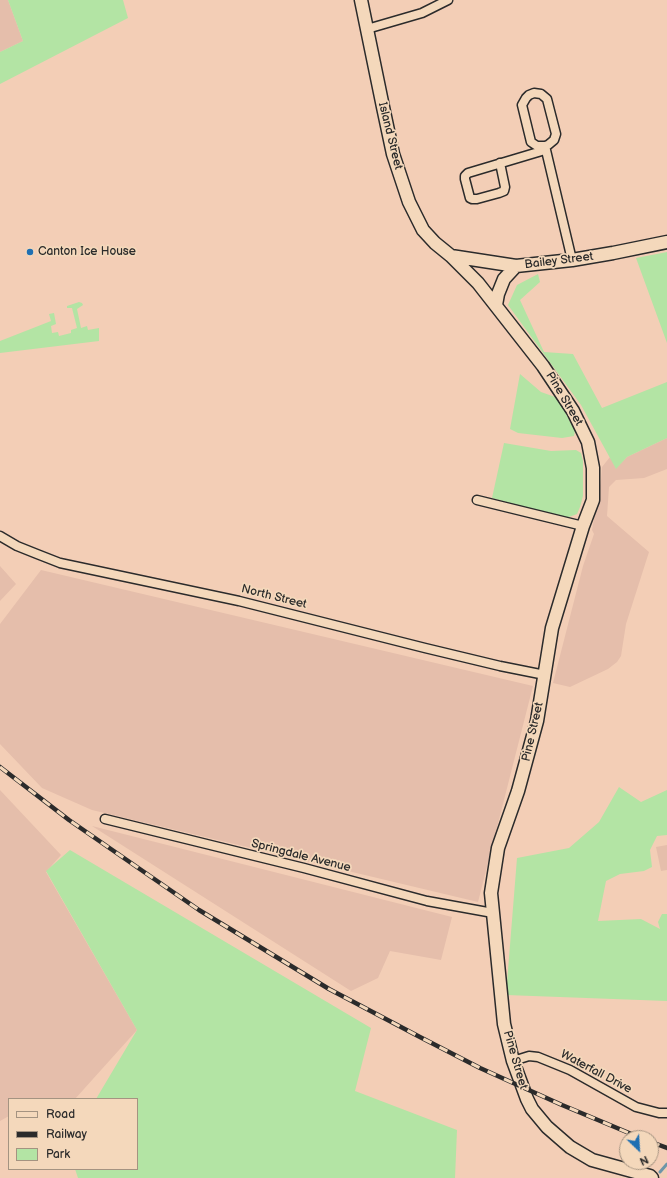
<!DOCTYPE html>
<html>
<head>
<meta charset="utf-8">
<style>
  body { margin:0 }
  #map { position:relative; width:667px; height:1178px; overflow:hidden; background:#f3ceb6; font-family:"Balsamiq Sans",sans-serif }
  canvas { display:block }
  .legend { position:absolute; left:8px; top:1098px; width:130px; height:72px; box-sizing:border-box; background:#f4d8bb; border:1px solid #a49381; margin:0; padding:5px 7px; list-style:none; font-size:12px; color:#2b2b2b }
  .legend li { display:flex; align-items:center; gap:8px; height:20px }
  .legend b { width:20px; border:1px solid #a49381 }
  .north { position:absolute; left:619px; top:1130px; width:40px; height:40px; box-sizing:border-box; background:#f4d8bb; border:1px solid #a49381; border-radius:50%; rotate:155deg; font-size:11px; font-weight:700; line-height:16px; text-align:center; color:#2b2b2b }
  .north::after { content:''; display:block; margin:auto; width:14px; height:18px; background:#1f6fb2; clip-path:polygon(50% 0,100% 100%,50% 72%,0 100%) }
</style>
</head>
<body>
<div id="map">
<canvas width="667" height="1178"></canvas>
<ul class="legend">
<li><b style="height:5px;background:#f4d8bb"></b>Road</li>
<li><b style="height:5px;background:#2b2b2b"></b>Railway</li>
<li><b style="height:11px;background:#b3e4a4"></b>Park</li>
</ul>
<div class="north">N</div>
</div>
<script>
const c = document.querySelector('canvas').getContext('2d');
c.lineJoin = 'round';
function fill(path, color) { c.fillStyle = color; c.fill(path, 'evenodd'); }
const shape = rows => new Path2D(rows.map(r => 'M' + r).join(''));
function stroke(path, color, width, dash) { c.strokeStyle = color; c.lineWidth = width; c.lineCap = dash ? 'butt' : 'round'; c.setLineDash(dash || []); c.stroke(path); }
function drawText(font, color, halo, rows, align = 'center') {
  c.font = font + ' "Balsamiq Sans",sans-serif'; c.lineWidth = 3.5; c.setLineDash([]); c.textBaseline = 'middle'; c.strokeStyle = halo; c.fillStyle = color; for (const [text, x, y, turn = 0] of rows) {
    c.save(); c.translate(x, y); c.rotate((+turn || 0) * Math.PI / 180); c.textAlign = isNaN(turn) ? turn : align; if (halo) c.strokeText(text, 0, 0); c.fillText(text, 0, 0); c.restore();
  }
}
fill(shape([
  [0,0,8,0,23,41,0,52],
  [667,438,667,469,644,478,616,480,609,487,607,516,649,552,626,624,621,656,617,662,608,669,570,687,553,683,583,566,594,534,592,530,601,480,602,467,610,457,616,468,627,457],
  [0,566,16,584,0,601],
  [41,570,533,686,478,902,92,810,42,788,0,744,0,624],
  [0,790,61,855,46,872,137,1030,75,1099,9,1099,9,1116,0,1121],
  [92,826,452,917,441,960,390,951,378,978,351,991],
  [667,845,667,870,661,871,656,847]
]), '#e5beab');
fill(shape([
  [8,0,123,0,128,18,0,84,0,52,23,41],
  [667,252,667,343,636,258],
  [538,274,540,282,520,300,544,352,573,354,602,408,667,382,667,438,627,457,616,469,581,405,508,305,517,285],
  [79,302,82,303,83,305,77,309,81,328,87,326,88,330,99,328,99,341,0,353,0,341,51,321,49,314,54,313,56,324,51,326,52,333,58,332,59,336,71,333,71,330,77,328,72,308,67,308,67,306],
  [520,374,541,392,558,398,575,431,574,436,562,438,518,433,510,429],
  [504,443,551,451,576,450,581,453,583,461,583,496,580,507,577,514,569,517,560,517,492,498],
  [619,787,641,802,667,790,667,835,657,836,650,850,652,867,644,871,620,874,606,881,598,921,641,919,660,929,658,922,662,914,667,914,667,1001,506,995,517,858,569,848,599,822],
  [70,850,371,1028,355,1091,457,1130,455,1178,78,1178,75,1169,137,1169,137,1099,96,1099,137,1030,46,871]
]), '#b3e4a4');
stroke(shape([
  [660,1172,667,1164]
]), '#6d95a8', 3);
const street = shape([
  [367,29,422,13,448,0],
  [545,146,537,146,531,142,522,105,526,98,529,95,534,93,541,94,547,99,556,134,554,140,548,145,545,146,572,260],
  [500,163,505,187,504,191,499,193,477,199,472,199,470,198,465,179,465,176,468,173,545,150],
  [477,500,583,526],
  [0,536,17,546,37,554,60,563,239,601,425,648,500,666,545,675],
  [105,819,304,868,427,901,493,913],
  [513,1061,529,1056,538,1057,570,1070,636,1107,659,1113,667,1113]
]);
const secondary = shape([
  [361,0,383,107,393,154,409,202,423,230,435,243,451,256,478,283,543,366,573,411,588,442,593,468,593,500,583,526,552,628,537,721,518,791,498,848,491,893,493,913,504,1024,513,1061,527,1099,532,1109,547,1127,570,1147,592,1160,650,1176,652,1178],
  [451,256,516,266,572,260,613,253,667,242],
  [496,305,498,294,504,279,516,266]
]);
stroke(street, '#2b2b2b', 11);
stroke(secondary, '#2b2b2b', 15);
stroke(street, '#f4d8bb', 8);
stroke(secondary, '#f4d8bb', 12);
const rail = shape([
  [0,767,69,820,199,910,329,989,418,1036,480,1068,562,1105,641,1138],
  [651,1142,667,1148]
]);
stroke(rail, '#2b2b2b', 4.5);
stroke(rail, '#f4d8bb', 3, [9]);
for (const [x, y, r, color] of [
  [30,252,4,"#1f6fb2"]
]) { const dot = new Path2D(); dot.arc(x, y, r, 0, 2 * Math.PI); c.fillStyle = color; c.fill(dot); stroke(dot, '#f4d8bb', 1.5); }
drawText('12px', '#2b2b2b', '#f4d8bb', [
  ["Island Street",390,136,76],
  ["Bailey Street",559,261,-7],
  ["Pine Street",564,399,59],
  ["North Street",274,597,14],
  ["Pine Street",533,732,-77],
  ["Springdale Avenue",301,856,14],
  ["Pine Street",515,1060,74],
  ["Waterfall Drive",596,1072,28]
]);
drawText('12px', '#2b2b2b', '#f4d8bb', [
  ["Canton Ice House",38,252]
], 'left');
</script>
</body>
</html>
